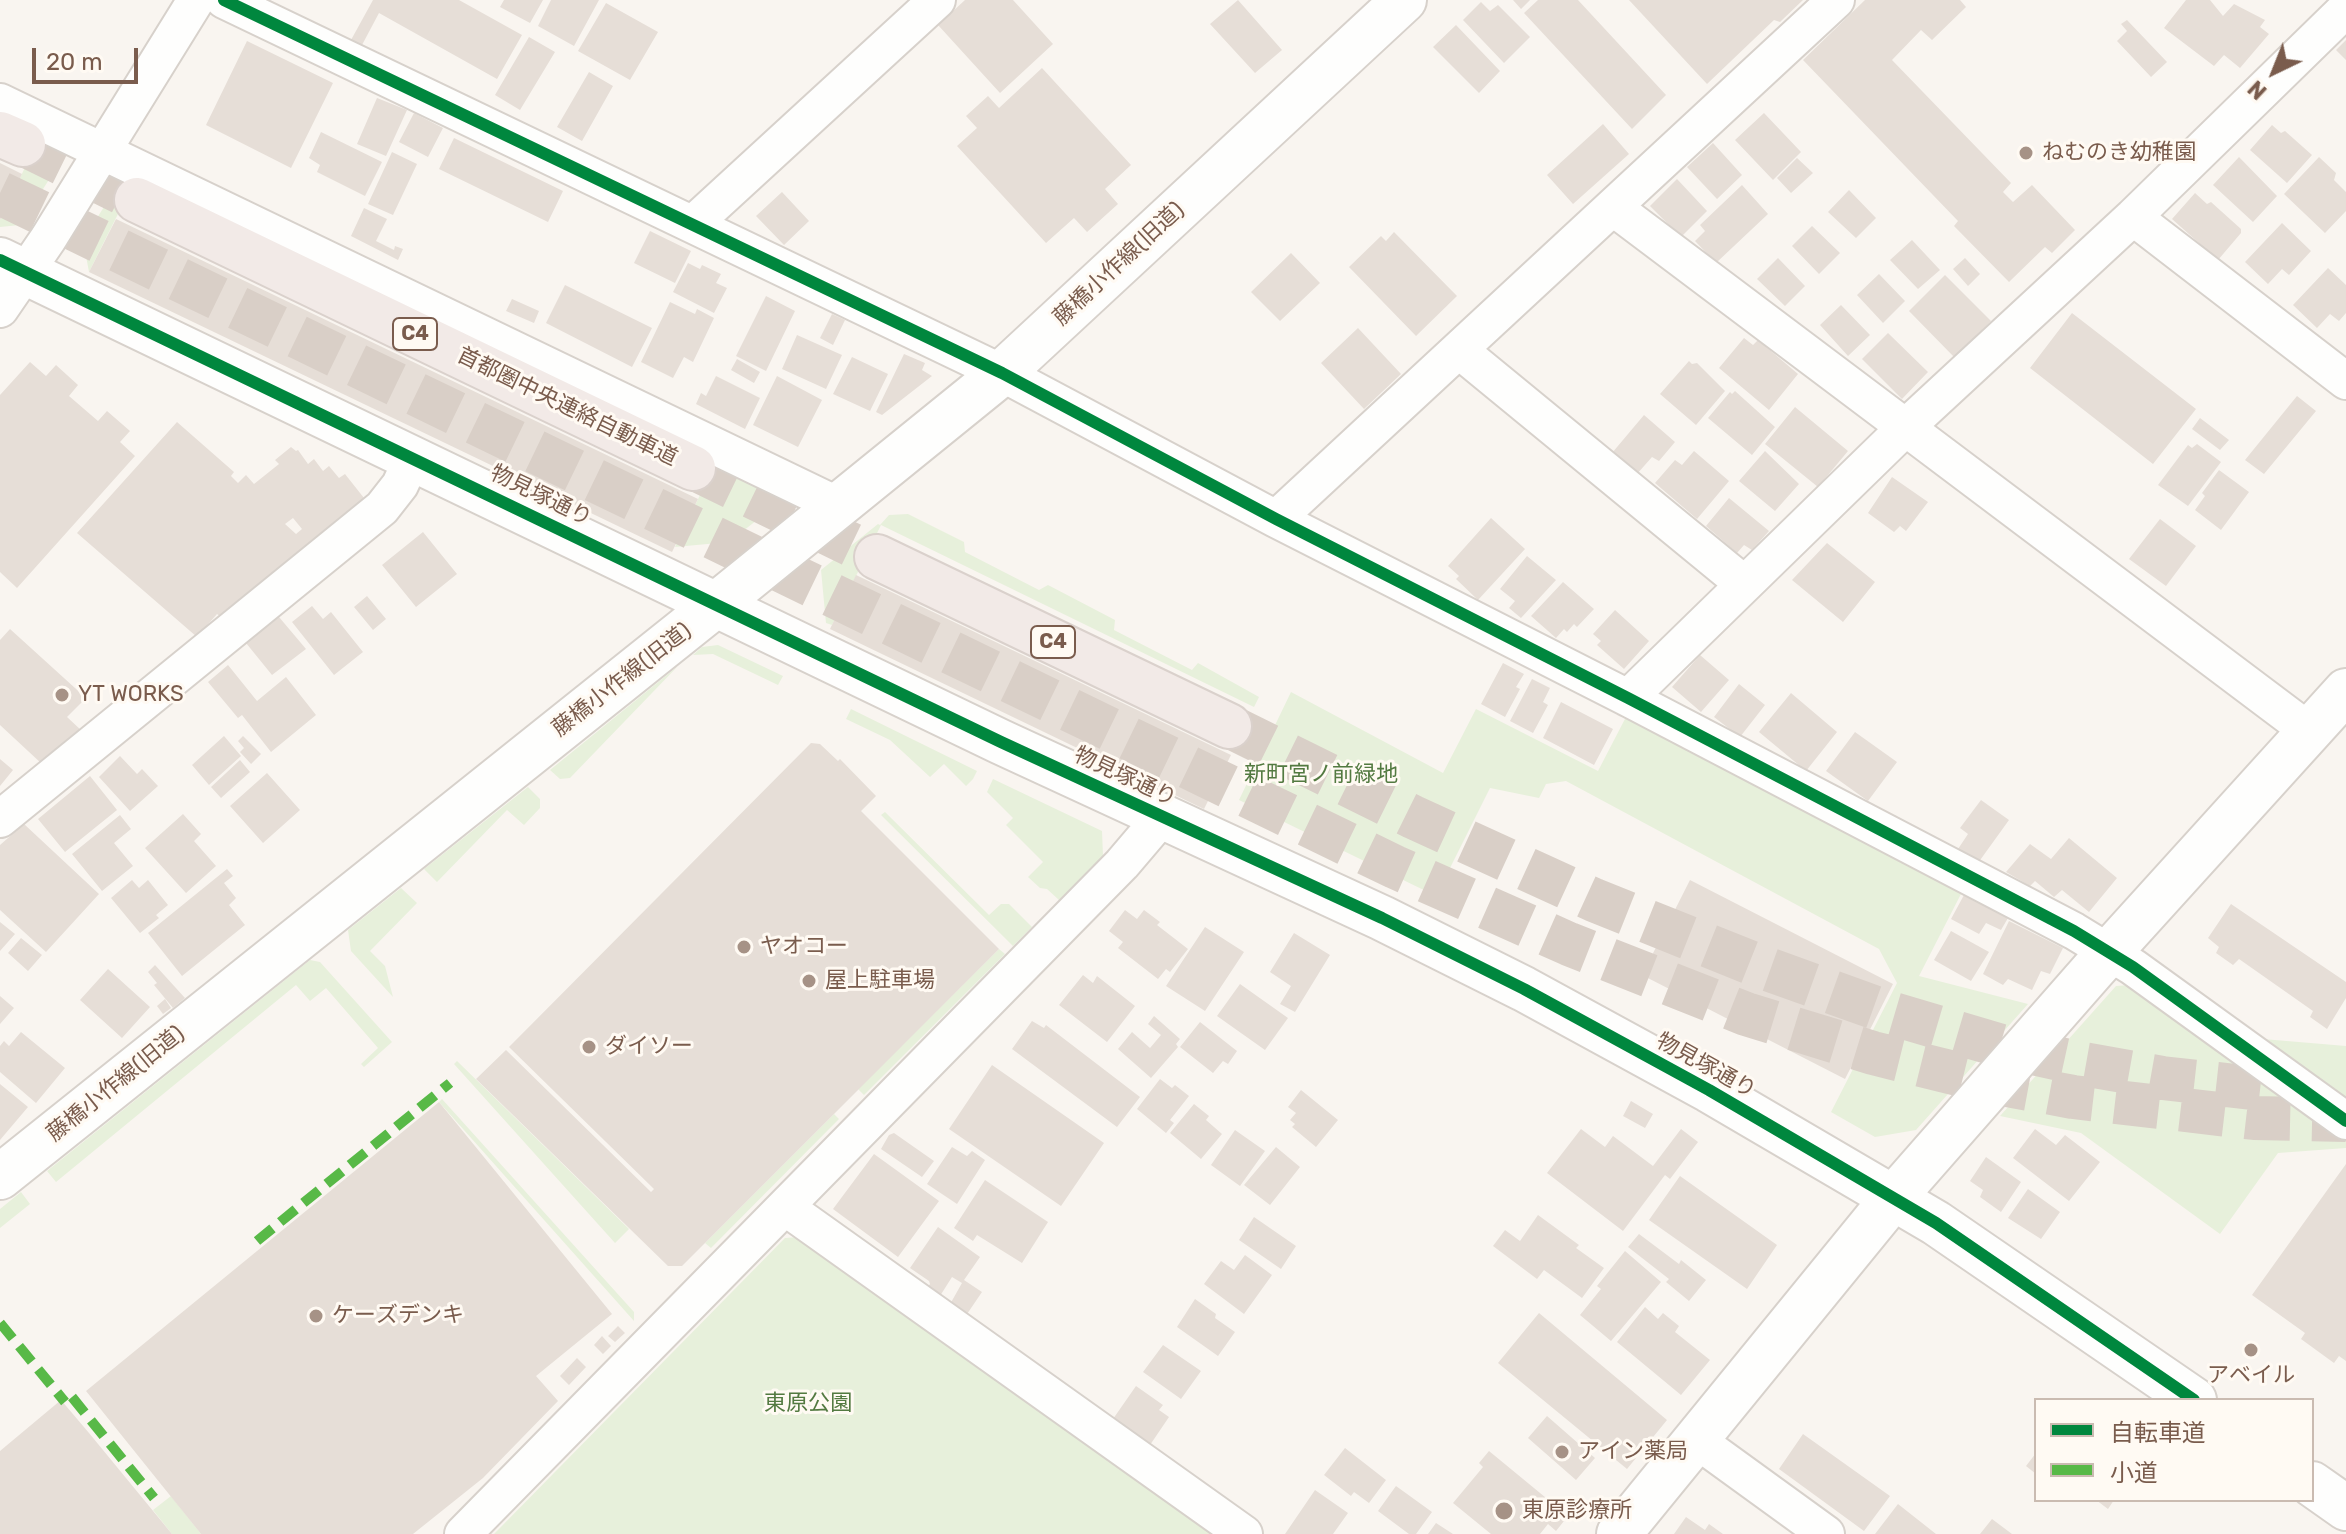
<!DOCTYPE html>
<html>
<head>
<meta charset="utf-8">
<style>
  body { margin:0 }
  #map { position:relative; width:2346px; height:1534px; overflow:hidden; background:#f9f5f0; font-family:Rubik,"Noto Sans JP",sans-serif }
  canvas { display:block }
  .legend { position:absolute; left:2034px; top:1398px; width:280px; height:104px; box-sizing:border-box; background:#fffaf3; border:2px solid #cabbb1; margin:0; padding:10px 14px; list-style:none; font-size:24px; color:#7a5c4d }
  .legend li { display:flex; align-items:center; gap:16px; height:40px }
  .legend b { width:40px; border:2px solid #cabbb1 }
  .north { position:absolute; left:2234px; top:32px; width:80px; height:80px; -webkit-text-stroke:6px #fffaf3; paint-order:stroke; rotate:223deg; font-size:22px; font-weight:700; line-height:32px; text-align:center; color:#7a5c4d }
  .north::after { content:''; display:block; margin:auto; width:28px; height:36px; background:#7a5c4d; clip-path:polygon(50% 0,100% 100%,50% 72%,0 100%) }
  .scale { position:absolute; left:32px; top:48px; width:106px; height:36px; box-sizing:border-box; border:4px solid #7a5c4d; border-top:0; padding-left:10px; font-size:24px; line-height:28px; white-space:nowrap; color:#7a5c4d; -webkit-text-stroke:6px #fffaf3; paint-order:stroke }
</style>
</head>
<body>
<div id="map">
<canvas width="2346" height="1534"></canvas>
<ul class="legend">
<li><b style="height:10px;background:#00873e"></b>自転車道</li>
<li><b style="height:10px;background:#58b947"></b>小道</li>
</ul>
<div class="north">N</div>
<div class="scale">20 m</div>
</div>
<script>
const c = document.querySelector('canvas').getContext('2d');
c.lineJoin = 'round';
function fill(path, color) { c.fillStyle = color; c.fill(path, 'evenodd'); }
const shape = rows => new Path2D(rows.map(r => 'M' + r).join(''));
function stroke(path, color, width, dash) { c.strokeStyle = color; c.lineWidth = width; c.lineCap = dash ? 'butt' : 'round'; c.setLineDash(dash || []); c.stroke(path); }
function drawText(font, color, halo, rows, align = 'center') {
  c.font = font + ' Rubik,"Noto Sans JP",sans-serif'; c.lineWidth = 6; c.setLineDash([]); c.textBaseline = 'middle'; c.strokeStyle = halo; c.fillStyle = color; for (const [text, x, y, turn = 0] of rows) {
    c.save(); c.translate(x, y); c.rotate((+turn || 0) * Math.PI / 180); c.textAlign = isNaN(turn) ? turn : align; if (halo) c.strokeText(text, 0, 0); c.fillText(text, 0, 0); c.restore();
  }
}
fill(shape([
  [38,140,53,147,59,164,20,225,0,227,0,220],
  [132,186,89,272,83,240,116,188],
  [715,464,762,487,766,513,729,542,675,547],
  [908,514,964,542,965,552,1039,590,1048,585,1115,620,1114,630,1192,670,1198,663,1259,697,1254,707,881,525,832,625,826,623,821,570,878,524,880,525,889,515],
  [718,645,783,676,778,685,713,654,693,655,702,647],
  [678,666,570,778,560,779,550,770],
  [1291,692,1443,773,1476,709,1598,771,1626,717,1962,892,1919,976,2028,1004,1916,1130,1875,1137,1831,1112,1897,983,1879,949,1566,781,1546,784,1539,798,1490,788,1436,896,1239,800],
  [851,709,977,771,973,779,966,786,944,764,930,777,890,740,846,719],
  [993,779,1102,831,1103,856,1059,900,1047,889,1040,888,1028,877,1043,862,1006,825,1013,818,987,792],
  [528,787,540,799,540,808,524,825,507,810,437,882,424,869],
  [885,812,989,915,1001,904,1009,904,1032,927,1013,946,881,815],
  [401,888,417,903,370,951,385,966,393,997,351,951,348,930],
  [999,949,1005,954,864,1095,858,1089],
  [310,960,320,962,392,1042,364,1067,361,1064,378,1048,326,988,310,1001,296,985,56,1182,47,1171],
  [2130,985,2346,1139,2346,1148,2278,1153,2220,1234,2081,1133,2000,1116,2116,986],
  [2263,1039,2346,1046,2346,1098],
  [457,1061,629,1229,615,1243,454,1064],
  [442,1099,634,1312,634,1321,439,1102],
  [834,1114,839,1119,711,1248,705,1243],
  [21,1192,30,1204,0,1228,0,1209],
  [799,1237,1215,1534,494,1534,785,1238],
  [171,1496,201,1534,172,1534,153,1510]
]), '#e7f0db');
fill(shape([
  [373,0,459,0,522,35,497,79,379,13,362,45,351,40],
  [504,0,543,0,530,23,500,7],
  [551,0,599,0,574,46,538,26],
  [965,0,1013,0,1053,44,1000,93,938,25],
  [1238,0,1282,50,1255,73,1210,24],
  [1513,0,1530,0,1521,9],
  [1538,0,1578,0,1666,95,1632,129,1524,13],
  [1629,0,1803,0,1780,22,1774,20,1707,84],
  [1865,0,1960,0,1966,7,1932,40,1921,30,1892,60,2011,183,2003,192,2013,202,2032,185,2075,230,2052,253,2045,247,2009,282,1954,226,1958,221,1803,60],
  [2186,0,2210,0,2223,16,2234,4,2265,20,2260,27,2269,34,2240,68,2224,55,2214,66,2164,28],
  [1481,2,1490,11,1498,5,1530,37,1504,63,1463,20],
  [606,3,658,32,630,80,578,51],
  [2127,20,2167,62,2151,77,2117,41,2127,31,2121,24],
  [1456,25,1500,71,1479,93,1433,47],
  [529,37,555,52,520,110,495,95],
  [2346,40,2346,60,2336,50],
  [247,41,333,83,291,168,206,125],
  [1042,68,1131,165,1105,189,1118,204,1087,232,1074,218,1046,243,957,146,977,128,966,116,988,96,999,108],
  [589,72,613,86,582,141,557,127],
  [377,98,407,110,386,156,357,144],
  [414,113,443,128,428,157,399,142],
  [1764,113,1801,152,1773,180,1735,140],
  [1603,124,1629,154,1573,204,1547,175],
  [2272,125,2281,133,2285,131,2312,155,2287,183,2250,150],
  [321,132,382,162,365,196,317,172,320,165,309,158],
  [454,138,563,191,548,222,439,169],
  [1713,143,1742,175,1717,199,1687,167],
  [392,152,417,164,393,215,368,204],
  [2239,157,2277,196,2253,222,2213,185],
  [2319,157,2336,173,2334,180,2346,192,2346,211,2325,233,2284,194],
  [1797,158,1813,173,1791,193,1777,178],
  [0,163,22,174,0,220],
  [1677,179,1707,211,1681,237,1650,206],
  [1742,185,1768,214,1716,263,1695,241,1705,231,1700,225],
  [1849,190,1876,218,1856,238,1828,212],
  [782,192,809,221,784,245,756,216],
  [2195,193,2207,204,2211,202,2241,229,2241,233,2218,260,2172,219],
  [364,208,387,219,376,241,394,250,395,246,403,249,398,260,351,236],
  [116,219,698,499,672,552,89,272],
  [2282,223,2311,251,2289,275,2282,269,2268,284,2245,262],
  [1812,226,1840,253,1819,274,1792,246],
  [650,231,691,251,675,283,634,263],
  [1394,232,1457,296,1416,336,1349,267,1381,236,1386,241],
  [1912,240,1940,270,1918,289,1890,260],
  [1291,253,1320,283,1280,321,1251,292],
  [1778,258,1805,286,1785,306,1757,279],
  [1965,258,1980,274,1968,286,1953,269],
  [688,263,700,269,702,265,721,274,716,283,727,288,714,313,673,292],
  [2328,268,2346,285,2346,313,2339,321,2330,314,2317,328,2293,305],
  [1879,274,1905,301,1883,323,1857,295],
  [1945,275,1991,321,1954,357,1909,311],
  [565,285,652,328,632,367,546,323],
  [766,296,795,311,766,371,736,356],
  [512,299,539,311,534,323,506,311],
  [670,302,695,314,697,309,714,318,693,362,684,357,673,378,641,362],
  [1841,305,1870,335,1848,356,1820,325],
  [2072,313,2196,409,2153,464,2030,368],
  [832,314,845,320,833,345,820,338],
  [1358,328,1401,374,1364,409,1321,363],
  [1888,333,1928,372,1902,399,1862,359],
  [797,335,842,355,826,389,782,369],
  [1744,338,1753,345,1758,340,1798,374,1769,410,1719,368],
  [904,354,925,363,922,370,932,376,882,415,876,412],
  [852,357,888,374,870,411,833,394],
  [737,359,760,372,754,383,731,370],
  [1689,361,1692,364,1697,363,1725,391,1696,425,1660,394],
  [30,362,46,376,56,365,78,385,69,396,98,421,107,411,130,431,120,442,135,456,17,588,0,572,0,395],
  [716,376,760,398,745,429,696,404,701,393,706,396],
  [777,376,822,400,798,447,753,425],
  [1735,391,1775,427,1752,455,1708,418,1730,392,1732,394],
  [2297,396,2316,411,2264,474,2245,460],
  [1795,407,1848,451,1818,487,1765,444],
  [1644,415,1675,442,1659,461,1652,457,1637,474,1612,453],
  [2200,418,2229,440,2220,450,2192,429],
  [177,422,234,472,231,476,238,483,246,475,254,484,279,464,275,460,291,447,296,451,298,450,308,464,314,459,323,471,329,466,339,478,345,474,364,498,222,618,217,614,197,637,77,533],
  [293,518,302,529,296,534,285,524],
  [2197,444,2221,462,2188,506,2158,485,2188,445,2192,448],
  [1694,451,1729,481,1697,519,1655,483,1675,460,1682,465],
  [1765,451,1799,484,1775,511,1739,481],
  [2219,470,2249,492,2221,530,2195,510,2205,496,2202,493],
  [1892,477,1928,502,1906,531,1900,526,1894,532,1868,513],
  [1729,498,1769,531,1752,550,1744,545,1737,553,1706,526],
  [1491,518,1525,549,1478,600,1456,579,1459,576,1448,566],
  [2160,519,2196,546,2166,586,2129,559],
  [423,532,457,574,416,607,382,565],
  [1827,543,1875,582,1843,622,1792,580],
  [1527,556,1556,580,1521,618,1509,608,1515,601,1500,589],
  [856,575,1231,755,1204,809,830,629],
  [1563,582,1594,609,1577,627,1574,624,1567,632,1564,629,1556,638,1531,616],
  [367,596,386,619,373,630,354,607],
  [312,606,323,619,331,612,363,652,334,675,292,622],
  [1615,610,1649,641,1624,669,1597,645,1601,641,1593,634],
  [279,617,306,649,272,675,246,643],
  [10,629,86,698,67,717,82,731,42,764,0,725,0,640],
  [1700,655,1729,680,1701,712,1672,687],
  [1503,663,1524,674,1516,687,1520,689,1505,717,1481,704],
  [228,665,257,701,286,677,316,715,271,752,242,715,238,718,208,682],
  [1532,679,1550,688,1543,702,1548,705,1533,733,1510,721],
  [1739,684,1765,705,1740,737,1714,717],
  [1791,693,1837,732,1806,771,1759,732],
  [1561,702,1613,729,1594,765,1543,738],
  [1855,732,1897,762,1868,801,1826,771],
  [224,736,241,756,209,785,192,765],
  [243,736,261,754,251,764,240,752,244,748,238,741],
  [811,743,820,744,838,761,840,759,876,796,861,811,999,949,682,1266,668,1266,476,1079,506,1050,651,1192,654,1189,509,1047],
  [120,756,137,774,142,769,158,786,130,811,99,777],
  [0,759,13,770,0,786],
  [240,760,250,772,221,798,211,787],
  [267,773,300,810,263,843,230,806],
  [90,776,117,810,65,852,38,819],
  [1981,800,2009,820,1978,863,1958,849,1968,834,1960,828],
  [183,814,201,834,194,841,216,866,186,893,145,848],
  [120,815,131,829,114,843,133,866,102,891,72,854],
  [24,824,99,894,46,952,0,910,0,845],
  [2069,838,2117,878,2089,912,2062,890,2054,897,2035,881,2030,886,2006,872,2030,844,2051,859],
  [227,869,233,876,224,883,236,898,229,905,245,925,182,976,148,933],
  [132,880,139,888,148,880,168,905,156,915,159,918,140,933,111,898],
  [1690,880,1893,984,1845,1079,1642,975],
  [1964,895,2008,918,2001,930,1986,923,1979,934,1951,919],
  [2231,904,2346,982,2346,998,2327,1029,2310,1017,2313,1011,2239,959,2233,965,2216,953,2219,947,2208,938],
  [1125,910,1137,919,1144,910,1160,922,1157,925,1188,949,1170,972,1166,969,1158,979,1118,948,1123,942,1109,931],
  [2009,921,2063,948,2050,974,2041,971,2032,990,2008,979,2003,985,1983,974],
  [0,922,15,934,0,951],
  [1205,927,1244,952,1205,1011,1166,986],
  [1951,931,1989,952,1971,981,1934,960],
  [1294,933,1330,955,1295,1012,1280,1004,1291,986,1270,972],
  [21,938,42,955,28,971,8,953],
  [155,965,185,998,173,1008,154,985,157,983,148,972],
  [108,969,150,1007,122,1038,80,1000],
  [1083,975,1093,983,1097,976,1135,1006,1107,1042,1059,1005],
  [1240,984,1288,1018,1265,1050,1217,1016],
  [0,996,14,1008,0,1024],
  [165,999,171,1008,163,1014,157,1006],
  [1154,1016,1180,1039,1176,1044,1178,1047,1151,1078,1118,1049,1132,1032,1150,1048,1161,1035,1148,1024],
  [1032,1021,1044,1028,1046,1025,1140,1097,1117,1127,1012,1049],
  [1200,1022,1237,1051,1228,1064,1223,1061,1213,1073,1180,1047],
  [21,1032,65,1068,36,1103,0,1072,0,1046,4,1041,9,1046],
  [992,1065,1104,1143,1061,1206,949,1129],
  [1160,1079,1172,1088,1175,1085,1189,1096,1170,1120,1174,1123,1166,1133,1137,1109],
  [0,1084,28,1107,0,1140],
  [1301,1090,1338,1120,1316,1147,1292,1127,1295,1124,1290,1120,1296,1113,1288,1107],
  [1631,1101,1653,1114,1645,1128,1623,1116],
  [439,1102,612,1314,536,1376,558,1401,483,1478,413,1534,201,1534,86,1391],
  [1194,1104,1209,1116,1206,1120,1222,1134,1201,1159,1170,1133],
  [1581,1129,1605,1147,1613,1136,1653,1166,1681,1129,1698,1142,1670,1179,1665,1175,1623,1231,1547,1173],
  [2035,1129,2056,1145,2065,1135,2100,1162,2069,1201,2013,1158],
  [1235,1130,1265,1151,1240,1186,1211,1165],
  [894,1133,934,1161,922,1177,881,1149,889,1135],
  [952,1147,967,1156,972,1151,985,1160,957,1204,927,1184],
  [1276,1147,1300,1167,1270,1205,1244,1185],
  [874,1154,939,1201,898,1257,833,1209],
  [1986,1157,2021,1182,2001,1212,1980,1197,1983,1190,1970,1181],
  [2346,1164,2346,1361,2339,1356,2334,1363,2301,1339,2305,1333,2252,1295],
  [1680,1176,1777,1245,1747,1289,1649,1220],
  [985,1180,1048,1222,1022,1263,977,1235,973,1241,954,1228],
  [2028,1189,2060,1212,2041,1239,2008,1218],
  [1538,1215,1579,1245,1576,1248,1604,1268,1582,1298,1544,1270,1537,1279,1493,1246,1505,1230,1520,1241],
  [1254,1217,1296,1246,1281,1269,1239,1240],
  [938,1227,980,1257,964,1280,982,1292,965,1317,949,1306,962,1283,952,1277,940,1296,927,1288,930,1284,929,1281,910,1268],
  [1639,1234,1679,1264,1681,1260,1706,1280,1689,1301,1666,1282,1669,1279,1628,1247],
  [1625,1251,1661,1282,1611,1341,1580,1315,1601,1289,1597,1286],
  [1245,1255,1272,1275,1244,1314,1204,1284,1221,1261,1234,1270],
  [1195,1299,1216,1314,1215,1318,1235,1332,1218,1356,1177,1327],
  [1645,1307,1658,1319,1663,1313,1679,1326,1675,1332,1710,1360,1681,1395,1617,1342],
  [1539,1313,1667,1420,1627,1469,1498,1363],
  [618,1326,625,1333,615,1342,608,1336],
  [602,1336,611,1346,603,1354,594,1345],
  [1163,1345,1201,1371,1181,1399,1143,1372],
  [577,1358,586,1367,569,1385,560,1376],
  [1136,1386,1163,1405,1159,1410,1169,1417,1150,1445,1113,1419],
  [61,1400,89,1433,172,1534,0,1534,0,1451],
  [1547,1416,1595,1458,1576,1480,1528,1438],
  [1803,1434,1890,1496,1864,1531,1779,1469],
  [1345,1448,1386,1480,1369,1503,1354,1492,1351,1496,1324,1475],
  [1489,1451,1568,1516,1556,1531,1548,1524,1540,1534,1491,1534,1453,1503,1483,1467,1479,1463],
  [2036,1453,2036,1474,2026,1466],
  [1396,1486,1432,1512,1416,1534,1409,1534,1378,1511],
  [1315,1490,1348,1513,1333,1534,1285,1534],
  [2096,1500,2114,1500,2108,1509],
  [1898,1504,1936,1534,1875,1534],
  [1686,1517,1705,1530,1709,1524,1723,1534,1674,1534],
  [1992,1519,2012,1534,1980,1534],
  [1436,1523,1453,1534,1428,1534]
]), '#e6ded7');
stroke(shape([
  [23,144,137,200],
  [0,193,1395,867,1569,944,1746,1014,1873,1053,1986,1081,2073,1097,2254,1118,2346,1120],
  [693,468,877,557],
  [1229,726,1413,817,1594,900,1759,966,1890,1013,2005,1047,2083,1064,2162,1078,2262,1089]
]), '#d9cfc7', 44, [44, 22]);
const minor = shape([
  [224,0,1002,373,1276,519,1628,698,2074,931,2133,967,2346,1121],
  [0,102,837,505],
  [1614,208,2309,731],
  [2133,217,2346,381],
  [693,224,937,0],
  [0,309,48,239,196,0],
  [1459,350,1744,584],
  [1276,519,1836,0],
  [1628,698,1906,427,2133,217,2346,9],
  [0,819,382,508,400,485,413,457],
  [785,1207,1244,1534],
  [1695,1439,1826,1534],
  [463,1534,1122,864,1162,817]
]);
const tertiary = shape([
  [0,260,1001,742,1382,918,1524,989,1709,1090,1936,1223,2194,1400],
  [0,1177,717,604,1002,373,1404,0],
  [2312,1484,2346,1508],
  [1619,1534,1894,1197,2094,969,2346,691]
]);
const motorway = shape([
  [0,134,23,144],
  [137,200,693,468],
  [877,557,1229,726]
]);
stroke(minor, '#d7d1cb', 40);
stroke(tertiary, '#d7d1cb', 48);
stroke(motorway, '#dad1cc', 48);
stroke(minor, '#fefefd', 36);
stroke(tertiary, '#fefefd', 44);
stroke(motorway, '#f2eae7', 44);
stroke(shape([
  [257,1241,450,1083],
  [0,1323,65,1402],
  [72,1397,154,1498]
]), '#58b947', 10, [20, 10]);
stroke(shape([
  [224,0,1002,373,1276,519,1628,698,2074,931,2133,967,2346,1121],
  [0,260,1001,742,1382,918,1524,989,1709,1090,1936,1223,2194,1400]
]), '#00873e', 12);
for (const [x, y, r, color] of [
  [2026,153,8,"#a69286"],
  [62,695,8,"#a69286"],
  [744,947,8,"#a69286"],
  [809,981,8,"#a69286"],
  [589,1047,8,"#a69286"],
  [316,1316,8,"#a69286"],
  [2251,1350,8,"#a69286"],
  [1562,1452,8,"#a69286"],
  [1504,1511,10,"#a69286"]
]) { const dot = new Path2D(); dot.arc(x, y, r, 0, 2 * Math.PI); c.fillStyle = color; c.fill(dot); stroke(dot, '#fffaf3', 3); }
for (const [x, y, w] of [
  [415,334,44],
  [1053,642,44]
]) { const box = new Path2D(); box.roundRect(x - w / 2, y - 16, w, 32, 6); c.fillStyle = '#fffaf3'; c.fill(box); stroke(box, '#7a5c4d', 2); }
drawText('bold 20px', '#7a5c4d', null, [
  ["C4",415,334],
  ["C4",1053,642]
]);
drawText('22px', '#7a5c4d', '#fffaf3', [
  ["ねむのき幼稚園",2042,153],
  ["YT WORKS",78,695],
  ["ヤオコー",760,947],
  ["屋上駐車場",825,981],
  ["ダイソー",605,1047],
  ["ケーズデンキ",332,1316],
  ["アベイル",2251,1376,"center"],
  ["アイン薬局",1578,1452],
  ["東原診療所",1522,1511]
], 'left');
drawText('22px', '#7a5c4d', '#fffaf3', [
  ["藤橋小作線(旧道)",1119,264,-43],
  ["首都圏中央連絡自動車道",567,407,26],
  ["物見塚通り",541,496,26],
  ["藤橋小作線(旧道)",622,680,-38],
  ["物見塚通り",1125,777,25],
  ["物見塚通り",1706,1066,29],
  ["藤橋小作線(旧道)",116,1084,-39]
]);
drawText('22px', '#537a41', '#fffaf3', [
  ["新町宮ノ前緑地",1321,775],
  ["東原公園",808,1404]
]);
</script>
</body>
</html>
